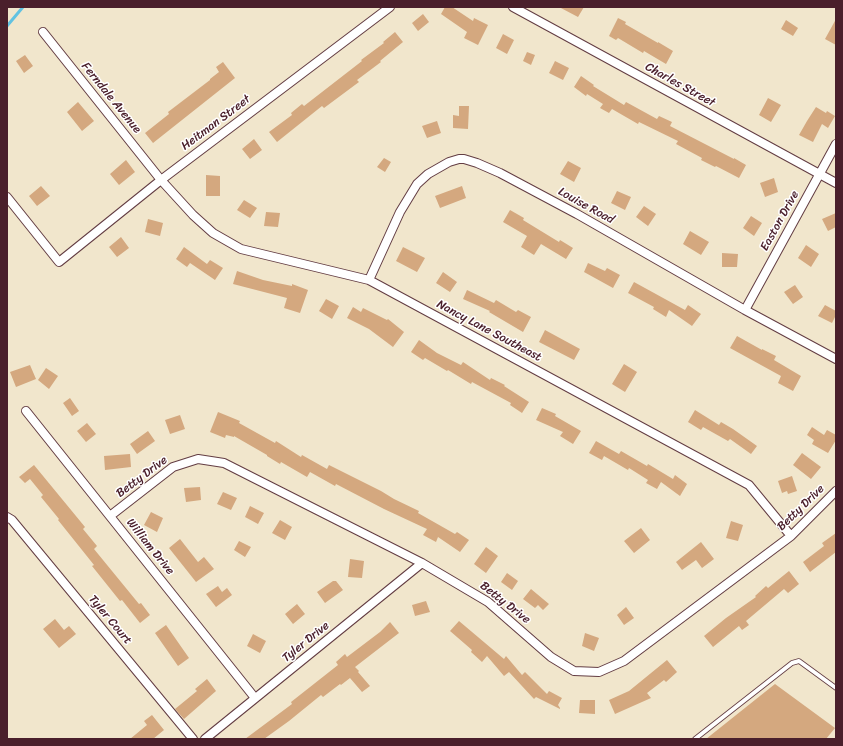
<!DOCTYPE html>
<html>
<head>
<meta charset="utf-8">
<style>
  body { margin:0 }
  #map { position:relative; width:843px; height:746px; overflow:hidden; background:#f1e6cc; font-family:Sriracha,sans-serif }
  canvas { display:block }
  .frame { position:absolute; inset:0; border:8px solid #4a1f2b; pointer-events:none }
</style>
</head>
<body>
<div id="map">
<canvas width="843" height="746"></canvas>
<div class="frame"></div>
</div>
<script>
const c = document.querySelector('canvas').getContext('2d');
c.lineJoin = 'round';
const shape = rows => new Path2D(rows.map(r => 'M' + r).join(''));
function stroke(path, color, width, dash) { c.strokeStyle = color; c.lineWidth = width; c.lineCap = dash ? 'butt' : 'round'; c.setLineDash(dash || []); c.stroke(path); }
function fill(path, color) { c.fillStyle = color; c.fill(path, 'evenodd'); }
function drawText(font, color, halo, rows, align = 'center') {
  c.font = font + ' Sriracha,sans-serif'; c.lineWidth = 3; c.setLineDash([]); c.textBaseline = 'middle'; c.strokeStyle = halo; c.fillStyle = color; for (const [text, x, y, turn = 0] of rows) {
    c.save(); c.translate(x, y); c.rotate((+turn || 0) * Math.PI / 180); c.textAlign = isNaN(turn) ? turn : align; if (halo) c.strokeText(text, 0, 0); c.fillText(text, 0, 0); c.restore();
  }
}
stroke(shape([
  [7,26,23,7]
]), '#62c2e1', 3);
fill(shape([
  [445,7,452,7,473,21,474,18,488,25,478,45,464,38,467,32,441,14],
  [559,7,584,7,578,17],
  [423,14,429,22,418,31,412,23],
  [618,18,626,22,625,24,658,43,658,42,673,51,666,64,644,51,643,53,618,38,616,40,609,36],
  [836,19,836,45,825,39],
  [786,20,798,28,793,36,781,29],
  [395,32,403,42,380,61,381,62,357,80,359,82,324,108,322,106,277,142,269,132,292,115,291,113,302,104,304,106,362,61,361,60,384,43,383,42],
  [503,34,514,40,507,54,496,48],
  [527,52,535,55,531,65,523,61],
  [25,55,33,66,24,73,16,61],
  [555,61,569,68,563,80,549,73],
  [223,62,235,78,153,143,145,133,169,114,168,112,210,80,210,79,219,72,216,67],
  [581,76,594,85,593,86,624,105,626,102,657,119,659,116,672,122,670,126,734,159,734,158,746,165,739,178,716,166,715,167,701,160,702,158,676,144,678,141,639,122,638,124,612,109,609,113,600,108,603,104,587,94,586,96,574,87],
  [768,98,781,105,771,122,759,115],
  [78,102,94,121,82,131,67,112],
  [459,106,469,106,468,129,453,128,453,115,459,116],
  [816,107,826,113,827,111,835,116,828,128,822,124,813,142,799,135,807,121],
  [437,121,441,133,427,138,422,126],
  [254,139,262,150,250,159,242,149],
  [384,158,391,162,385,172,377,167],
  [126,160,135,172,119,185,110,174],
  [568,161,581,168,574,182,560,174],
  [206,175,220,176,220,196,206,196],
  [774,178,778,192,765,197,760,183],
  [41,186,50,196,37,206,29,196],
  [462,186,466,198,440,208,435,196],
  [617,191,631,197,625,210,611,203],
  [244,200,257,208,250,218,237,210],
  [644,206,656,214,648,226,636,217],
  [510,210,524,218,523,220,559,242,560,240,573,248,566,259,541,244,534,255,521,247,527,236,503,222],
  [266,212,280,213,278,227,264,226],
  [836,213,836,227,828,231,822,219],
  [751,216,762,223,754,236,743,228],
  [148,219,163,223,160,236,145,232],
  [690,231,709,242,701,255,683,244],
  [121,237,129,248,117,257,109,247],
  [806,245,819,254,811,267,798,258],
  [184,247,207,264,210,260,223,268,215,280,190,263,187,267,176,259],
  [403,247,425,258,417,272,396,261],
  [722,253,738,254,737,267,722,267],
  [588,263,605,271,607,268,620,275,613,288,584,272],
  [237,271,263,280,292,286,292,284,308,290,300,313,284,308,287,298,233,284],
  [443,272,457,282,450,292,436,283],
  [634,282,685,310,688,305,701,314,692,326,669,310,666,317,653,309,654,307,628,293],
  [795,285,803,297,793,304,784,292],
  [467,290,494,303,496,300,516,312,518,310,531,317,523,332,489,312,490,311,463,299],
  [326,299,339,306,332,319,319,311],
  [825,305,836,311,836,315,832,323,818,316],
  [353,307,361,312,363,308,387,320,388,319,404,332,393,347,369,329,347,318],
  [545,330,580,349,574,360,539,342],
  [737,336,762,350,762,349,776,356,774,360,801,376,793,391,778,383,781,376,730,348],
  [419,340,437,353,461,365,463,362,490,380,491,378,505,385,504,386,529,402,522,413,510,405,511,403,472,382,471,384,448,370,447,371,425,358,423,360,411,352],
  [624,364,637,372,625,392,612,384],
  [30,365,36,379,16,387,10,372],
  [46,368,58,376,49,389,38,380],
  [70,398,79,411,72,416,63,403],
  [542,408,556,414,555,416,581,431,573,444,560,436,563,432,536,420],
  [695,410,719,425,721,422,733,429,757,446,751,454,730,439,728,441,703,427,701,430,688,422],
  [218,412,240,421,239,423,275,443,276,441,301,457,302,455,327,469,329,465,381,491,394,499,419,511,418,513,455,534,457,532,469,540,460,552,438,537,436,542,423,535,427,529,384,509,336,484,335,486,310,472,307,477,281,462,280,464,267,456,267,455,234,436,234,437,226,435,225,438,210,432],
  [180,415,185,429,170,434,165,420],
  [87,423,96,434,86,442,77,431],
  [812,427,824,435,827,430,836,435,836,440,828,453,812,444,814,440,807,435],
  [148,431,155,441,137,454,130,444],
  [596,441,619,454,621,451,647,466,648,464,673,479,675,475,687,484,680,496,661,482,657,489,646,483,648,480,629,468,628,470,604,456,602,460,589,453],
  [802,453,821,467,811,479,793,465],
  [130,454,131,467,105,470,104,456],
  [34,465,85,527,83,529,97,546,94,549,139,604,141,603,150,615,140,623,122,600,120,601,92,566,94,565,58,520,59,519,41,497,43,495,30,479,25,483,19,477],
  [792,476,797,491,788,494,787,491,782,493,778,481],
  [200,487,201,500,186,502,184,488],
  [223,492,237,498,231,510,217,504],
  [250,506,264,513,258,524,245,517],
  [151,512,163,518,157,532,144,525],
  [280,520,292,527,285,540,272,533],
  [731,521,743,525,738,541,726,538],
  [641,528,650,540,634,553,624,541],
  [836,533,836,552,810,572,803,562,824,546,822,543],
  [180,539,198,562,204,557,214,569,196,582,169,548],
  [239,541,251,547,245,557,234,550],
  [701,542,714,559,702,568,696,560,682,570,676,562],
  [486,547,498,556,486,573,474,564],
  [350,559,364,561,362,578,348,577],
  [789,571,799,584,788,593,784,589,746,621,749,625,742,630,739,626,713,647,704,636,726,618,756,597,755,596,766,586,768,588],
  [507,573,518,581,512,590,501,582],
  [333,581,336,581,343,590,325,603,317,592],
  [218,586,222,592,227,588,232,595,216,607,206,594],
  [531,589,549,604,543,610,538,605,535,608,523,599],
  [426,601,430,612,415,616,412,605],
  [297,604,305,614,293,624,285,614],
  [626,607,634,618,624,625,617,615],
  [55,619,64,630,69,626,76,634,59,648,43,629],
  [459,621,504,659,506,656,522,675,525,672,547,694,549,691,562,698,558,705,560,708,560,709,536,697,534,699,509,672,504,676,487,656,482,662,471,652,472,650,450,631],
  [390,622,399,633,355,667,359,671,358,672,370,686,362,692,350,678,341,685,340,684,323,697,321,695,289,721,264,739,245,739,292,704,291,702,338,665,336,662,345,654,347,657,380,632],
  [166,625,189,658,178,666,155,633],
  [585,633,599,638,594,651,582,646],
  [253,634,266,641,260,653,247,646],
  [667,660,677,672,666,682,664,680,647,693,651,698,615,714,609,700,629,691],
  [207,679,216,691,184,719,175,709,197,691,195,689],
  [775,684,835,728,826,739,706,739],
  [580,700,595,700,595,714,579,713],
  [152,715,164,730,153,739,130,739,147,725,144,721]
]), '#d4a87f');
const lane = shape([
  [695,739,792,663,799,661,836,688]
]);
const street = shape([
  [513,7,836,183],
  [43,32,161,180,193,215,213,233,241,249,369,280,749,485,791,536],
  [7,197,59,262,161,180,390,7],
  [369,280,400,212,417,184,428,174,449,162,459,159,464,159,477,163,500,173,577,214,745,310,836,359],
  [745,310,836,144],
  [26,411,255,698],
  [110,516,173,467,198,459,224,463,422,563,488,602,551,657,574,671,599,672,624,661,791,536,836,491],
  [7,517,12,520,193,739],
  [205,739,422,563]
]);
stroke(lane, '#633d43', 5.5);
stroke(street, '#633d43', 10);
stroke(lane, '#fff', 4);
stroke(street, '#fff', 8);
drawText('12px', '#4a1f2b', '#fff', [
  ["Charles Street",680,85,29],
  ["Ferndale Avenue",111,98,51],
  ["Heitman Street",216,123,-37],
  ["Louise Road",586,206,29],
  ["Easton Drive",780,221,-61],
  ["Nancy Lane Southeast",489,331,28],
  ["Betty Drive",142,477,-37],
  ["Betty Drive",801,508,-44],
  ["William Drive",150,547,51],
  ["Betty Drive",505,603,38],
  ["Tyler Court",110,620,50],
  ["Tyler Drive",306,642,-39]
]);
</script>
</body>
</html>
